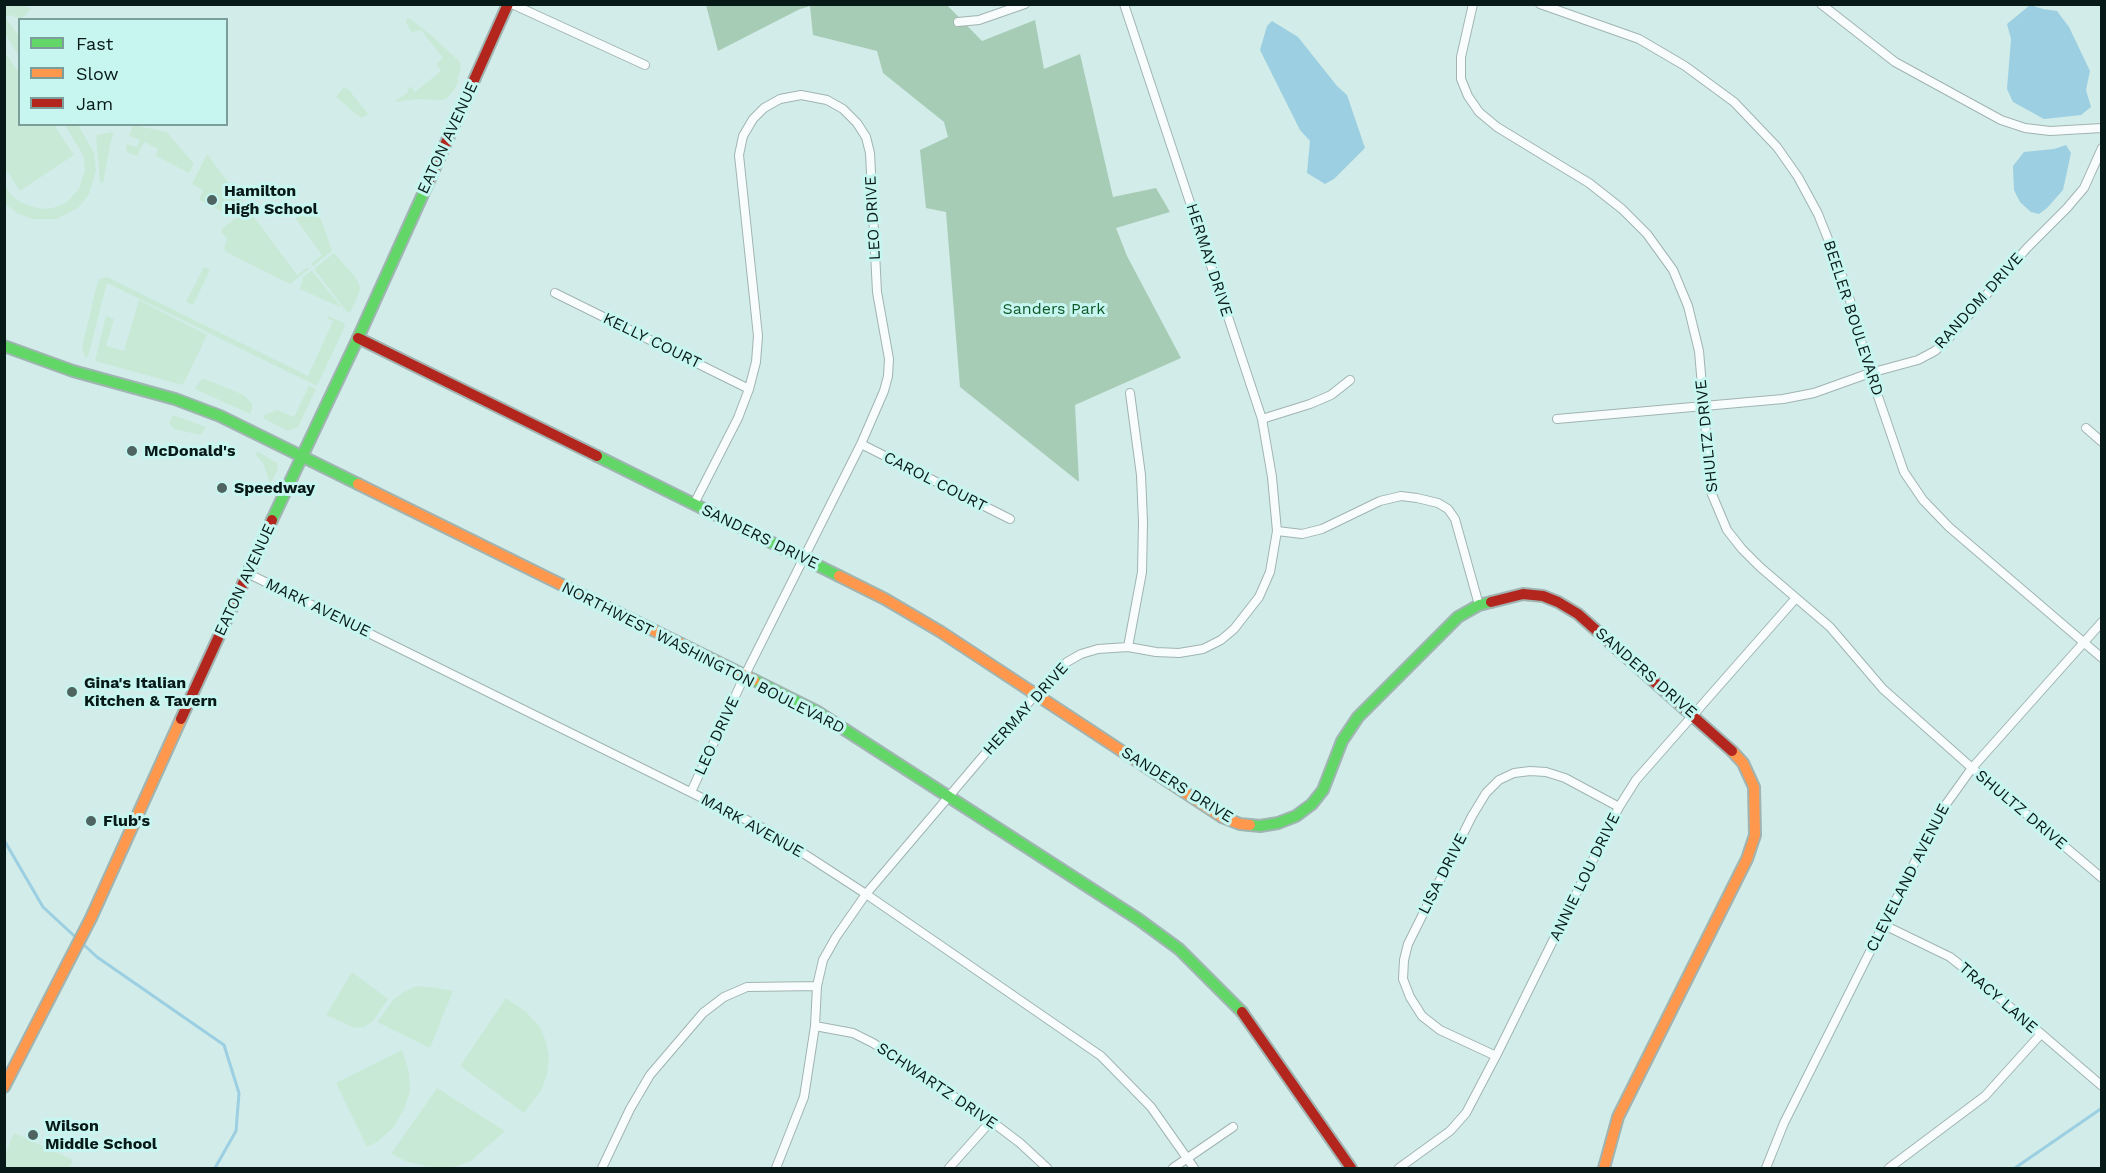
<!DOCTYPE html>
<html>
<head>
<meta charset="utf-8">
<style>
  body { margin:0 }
  #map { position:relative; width:2106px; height:1173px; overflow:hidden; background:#d2ece9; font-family:"Work Sans",sans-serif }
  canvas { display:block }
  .frame { position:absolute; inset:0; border:6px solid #081a18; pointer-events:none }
  .legend { position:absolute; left:18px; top:18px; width:210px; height:108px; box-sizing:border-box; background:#c7f6f1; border:2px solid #7b9e9a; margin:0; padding:8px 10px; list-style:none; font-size:18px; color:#081a18 }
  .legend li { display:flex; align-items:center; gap:12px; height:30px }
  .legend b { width:30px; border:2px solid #7b9e9a }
</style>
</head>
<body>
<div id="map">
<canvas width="2106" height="1173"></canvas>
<div class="frame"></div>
<ul class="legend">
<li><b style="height:8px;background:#63d668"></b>Fast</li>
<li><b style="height:8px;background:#ff974d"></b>Slow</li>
<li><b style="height:8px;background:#b3261e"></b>Jam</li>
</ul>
</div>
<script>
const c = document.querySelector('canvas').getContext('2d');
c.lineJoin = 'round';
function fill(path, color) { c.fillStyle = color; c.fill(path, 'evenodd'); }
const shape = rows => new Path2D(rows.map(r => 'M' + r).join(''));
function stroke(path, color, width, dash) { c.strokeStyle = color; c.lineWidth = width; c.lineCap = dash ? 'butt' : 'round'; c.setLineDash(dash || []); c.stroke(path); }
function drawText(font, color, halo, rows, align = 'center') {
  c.font = font + ' "Work Sans",sans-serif'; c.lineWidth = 6; c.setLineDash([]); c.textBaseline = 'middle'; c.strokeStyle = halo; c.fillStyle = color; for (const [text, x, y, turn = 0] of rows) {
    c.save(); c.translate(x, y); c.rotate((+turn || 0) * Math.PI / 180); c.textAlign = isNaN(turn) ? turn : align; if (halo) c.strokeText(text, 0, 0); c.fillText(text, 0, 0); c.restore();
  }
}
fill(shape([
  [4,5,22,5,31,9,21,19,11,15,5,17,19,36,19,56,5,34],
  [409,18,432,36,460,62,461,69,457,79,459,80,454,90,446,99,440,100,418,99,394,102,407,93,410,86,415,92,441,71,436,64,443,58,421,30,412,32,406,23,406,20],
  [4,51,19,73,20,124,54,125,74,155,20,191,5,168],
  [344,87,349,90,368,114,361,118,336,97],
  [65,125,78,125,94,153,96,170,89,194,79,207,57,219,32,219,17,213,5,204,5,185,11,195,22,203,40,209,53,208,66,203,79,189,85,170,84,157],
  [133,125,167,132,194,164,189,173,156,156,158,149,144,142,137,156,129,153,126,150,127,144,137,147,140,140,129,136],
  [114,132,111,141,103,183,100,182,96,135],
  [207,154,246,206,228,218,229,215,199,200,203,190,192,184],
  [248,209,297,275,308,267,309,269,290,284,226,252,224,249,227,238,221,232,223,228],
  [311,209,321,219,332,251,313,266,311,264,322,255,296,219,298,212,307,212],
  [334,253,356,278,360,287,359,293,350,313,346,311,315,270,315,268],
  [204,267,210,270,193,305,186,302],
  [311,271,312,271,342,308,300,289,303,277],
  [107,277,308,376,333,321,327,318,328,316,344,323,345,326,317,386,107,283,88,357,85,357,82,347,97,284,100,279],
  [139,300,207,335,183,385,95,361,106,316,114,319,106,346,124,351],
  [202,378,244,395,252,404,252,409,250,414,195,389],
  [308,385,316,389,298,427,288,431,263,418,265,415,277,410,294,417,308,388],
  [173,415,206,427,201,435,174,429,169,423],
  [257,451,277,463,278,469,270,484,263,463,256,455],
  [352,972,388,999,373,1021,364,1027,355,1028,326,1015],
  [417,986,437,988,453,991,430,1048,377,1022,394,999,404,992],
  [506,998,526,1012,540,1027,546,1042,549,1058,547,1074,542,1089,524,1113,460,1066],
  [402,1050,409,1072,410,1090,405,1108,393,1128,377,1142,367,1147,336,1083],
  [437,1088,505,1131,471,1161,457,1166,442,1168,426,1166,408,1162,391,1154],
  [14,1133,73,1160,69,1168,5,1168,5,1155]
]), '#c9e9d7');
fill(shape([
  [706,5,947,5,982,41,1035,20,1044,69,1080,54,1113,197,1156,188,1170,212,1116,228,1127,256,1181,358,1075,405,1079,482,960,387,946,212,926,208,920,150,948,137,944,122,883,73,877,51,813,35,810,6,800,9,718,51]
]), '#a7ccb6');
fill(shape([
  [2030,5,2043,9,2057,11,2069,27,2090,71,2086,90,2091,107,2081,115,2044,119,2013,102,2007,89,2011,39,2007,24],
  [1272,21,1298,37,1337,86,1347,95,1365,148,1334,179,1325,184,1307,173,1310,141,1300,130,1260,50,1267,26],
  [2066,145,2071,153,2063,190,2047,208,2039,214,2031,212,2020,202,2014,190,2013,166,2024,152,2054,149]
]), '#9bcfe1');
stroke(shape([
  [4,840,43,907,97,957,224,1045,239,1093,236,1131,215,1168],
  [2015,1168,2102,1108]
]), '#9bcfe1', 3);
const street = shape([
  [512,4,645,65],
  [1473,4,1461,57,1461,79,1468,96,1479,112,1497,127,1589,183,1622,209,1647,234,1673,270,1688,306,1699,351,1711,492,1727,530,1742,549,1760,567,1830,627,1883,689,1972,768,2102,878],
  [1540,4,1639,39,1685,66,1734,102,1777,147,1798,177,1818,214,1830,244,1846,286,1870,373,1904,472,1923,500,1949,527,2102,658],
  [1821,4,1895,62,2001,120,2025,128,2050,131,2102,128],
  [958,22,979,20,1025,4],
  [555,293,749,389],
  [1262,419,1310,404,1331,395,1350,380],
  [1557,419,1783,399,1814,393,1870,373,1918,360,1935,351,1948,339,2027,248,2067,208,2084,188,2102,148],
  [2086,428,2102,442],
  [861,444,1010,519],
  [1277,531,1302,534,1322,529,1380,501,1401,496,1417,498,1438,503,1448,509,1455,519,1479,605],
  [247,573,769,831,866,894,1101,1056,1151,1107,1194,1168],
  [1128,647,1142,572,1143,522,1141,475,1130,393],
  [691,792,744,677,861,444,884,391,888,376,889,359,877,292,870,153,866,137,857,123,843,109,827,100,801,95,780,99,764,108,753,119,743,136,739,155,758,336,756,362,749,389,738,418,694,504],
  [1884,925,1950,957,1974,976,2102,1086],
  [815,1026,853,1033,873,1043,991,1121,1020,1143,1047,1168],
  [1496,1056,1440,1030,1422,1016,1410,997,1403,979,1404,960,1408,944,1472,816,1486,793,1499,780,1514,773,1530,771,1546,772,1565,778,1619,807],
  [602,1168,630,1109,650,1075,703,1013,724,997,747,987,817,986],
  [776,1168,804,1097,815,1026,817,986,823,960,836,937,866,894,1035,695,1067,662,1081,654,1098,649,1128,647,1156,652,1179,653,1203,649,1221,640,1234,629,1259,597,1270,572,1277,531,1272,477,1262,419,1124,4],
  [949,1168,991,1121],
  [1173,1168,1233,1127],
  [1399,1168,1450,1131,1466,1113,1496,1056,1619,807,1636,780,1796,598],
  [1766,1168,1784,1123,1939,814,1972,768,2102,622],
  [1889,1168,1985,1096,2040,1035]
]);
const fast = shape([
  [4,346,73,371,175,399,220,416,358,484],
  [597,456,839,576],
  [272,520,358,338,428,183],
  [754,680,816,711,1138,919,1179,949,1242,1012],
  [1250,825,1260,826,1278,823,1296,816,1312,804,1323,790,1342,741,1358,717,1458,617,1479,605,1491,602]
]);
const slow = shape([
  [358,484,754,680],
  [839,576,885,599,941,632,1222,817,1240,824,1250,825],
  [4,1087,91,918,181,719],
  [1604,1168,1618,1117,1747,859,1755,835,1754,787,1743,763,1732,751]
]);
const jam = shape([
  [428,183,508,4],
  [358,338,597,456],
  [1491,602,1523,594,1543,596,1558,602,1578,614,1732,751],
  [181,719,272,520],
  [1242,1012,1351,1168]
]);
stroke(street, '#a0b4b2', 10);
stroke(fast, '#a0b4b2', 14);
stroke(slow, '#a0b4b2', 14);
stroke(jam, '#a0b4b2', 14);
stroke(street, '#f8fcfc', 8);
stroke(fast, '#63d668', 10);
stroke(slow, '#ff974d', 10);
stroke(jam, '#b3261e', 10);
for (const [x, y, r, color] of [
  [212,200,6,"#4f6461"],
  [132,451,6,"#4f6461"],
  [222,488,6,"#4f6461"],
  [72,692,6,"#4f6461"],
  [91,821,6,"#4f6461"],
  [33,1135,6,"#4f6461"]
]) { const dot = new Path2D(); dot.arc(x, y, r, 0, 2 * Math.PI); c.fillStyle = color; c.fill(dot); stroke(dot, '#c7f6f1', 2); }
drawText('16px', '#081a18', '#c7f6f1', [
  ["EATON AVENUE",448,138,-65],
  ["LEO DRIVE",873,218,-93],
  ["HERMAY DRIVE",1209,260,72],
  ["RANDOM DRIVE",1979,301,-48],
  ["BEELER BOULEVARD",1853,318,72],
  ["KELLY COURT",652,341,26],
  ["SHULTZ DRIVE",1707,436,-96],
  ["CAROL COURT",935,482,27],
  ["SANDERS DRIVE",760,537,26],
  ["EATON AVENUE",245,580,-65],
  ["MARK AVENUE",318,608,26],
  ["NORTHWEST WASHINGTON BOULEVARD",703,658,27],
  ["SANDERS DRIVE",1646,673,41],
  ["HERMAY DRIVE",1026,709,-48],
  ["LEO DRIVE",717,736,-65],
  ["SANDERS DRIVE",1177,785,32],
  ["SHULTZ DRIVE",2021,810,40],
  ["MARK AVENUE",752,826,29],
  ["LISA DRIVE",1443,874,-63],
  ["ANNIE LOU DRIVE",1585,877,-64],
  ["CLEVELAND AVENUE",1908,878,-63],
  ["TRACY LANE",1998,998,41],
  ["SCHWARTZ DRIVE",937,1086,34]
]);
drawText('bold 16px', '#081a18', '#c7f6f1', [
  ["Hamilton",224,191],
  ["High School",224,209],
  ["McDonald's",144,451],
  ["Speedway",234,488],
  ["Gina's Italian",84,683],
  ["Kitchen & Tavern",84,701],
  ["Flub's",103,821],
  ["Wilson",45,1126],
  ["Middle School",45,1144]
], 'left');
drawText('16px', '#0f5a2a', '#c7f6f1', [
  ["Sanders Park",1054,309]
]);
</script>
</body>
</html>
